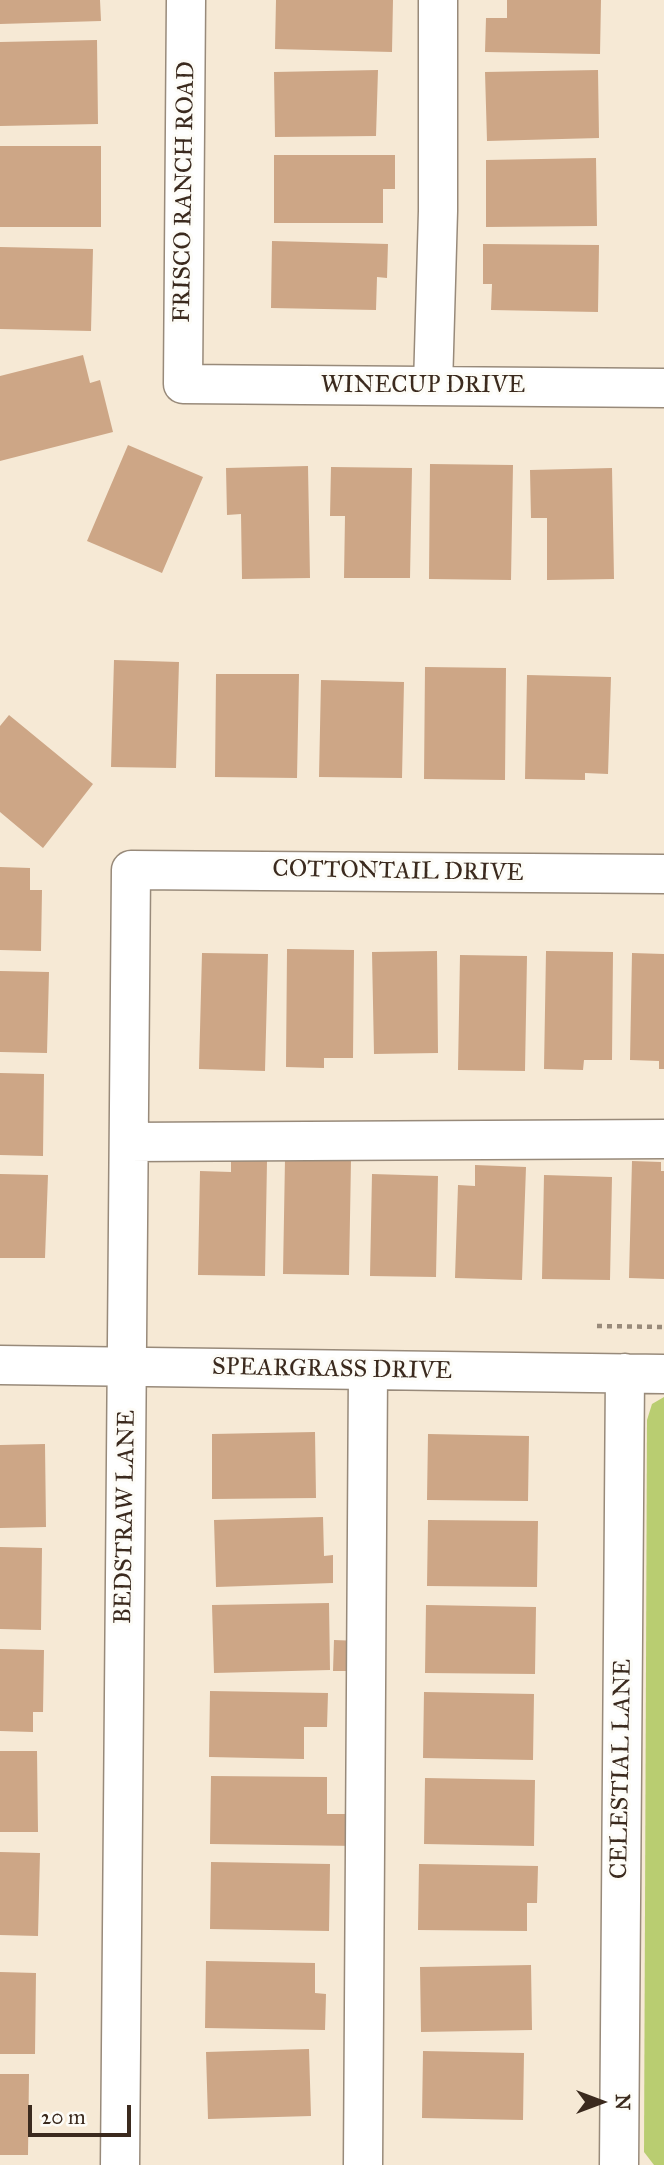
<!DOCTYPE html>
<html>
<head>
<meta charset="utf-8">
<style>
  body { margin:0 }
  #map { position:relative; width:664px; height:2165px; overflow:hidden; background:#f6e9d5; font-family:"IM FELL Great Primer",serif }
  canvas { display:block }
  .north { position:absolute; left:566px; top:2067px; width:70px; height:70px; -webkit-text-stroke:5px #fdfcf7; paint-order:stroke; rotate:90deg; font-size:19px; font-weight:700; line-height:28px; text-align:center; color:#3b2a1e }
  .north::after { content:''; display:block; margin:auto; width:24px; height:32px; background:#3b2a1e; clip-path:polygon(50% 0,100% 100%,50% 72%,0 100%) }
  .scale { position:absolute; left:28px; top:2105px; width:103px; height:32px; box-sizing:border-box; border:4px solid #3b2a1e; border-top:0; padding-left:9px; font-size:21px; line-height:24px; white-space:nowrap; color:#3b2a1e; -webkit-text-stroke:5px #fdfcf7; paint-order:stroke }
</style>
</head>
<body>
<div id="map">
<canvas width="664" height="2165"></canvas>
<div class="north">N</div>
<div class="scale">20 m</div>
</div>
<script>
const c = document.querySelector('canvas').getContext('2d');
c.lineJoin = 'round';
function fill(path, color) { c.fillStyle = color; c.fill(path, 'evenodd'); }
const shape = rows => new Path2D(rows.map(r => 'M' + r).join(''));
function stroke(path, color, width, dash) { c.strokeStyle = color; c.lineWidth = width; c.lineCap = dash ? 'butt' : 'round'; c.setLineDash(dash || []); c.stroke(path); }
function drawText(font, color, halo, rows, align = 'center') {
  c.font = font + ' "IM FELL Great Primer",serif'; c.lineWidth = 6; c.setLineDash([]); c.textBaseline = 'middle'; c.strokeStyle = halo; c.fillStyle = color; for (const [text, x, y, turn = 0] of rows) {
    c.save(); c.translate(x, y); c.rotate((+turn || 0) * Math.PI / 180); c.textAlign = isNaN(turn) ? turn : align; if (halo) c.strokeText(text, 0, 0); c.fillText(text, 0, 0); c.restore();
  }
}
fill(shape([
  [664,1397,664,2165,654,2165,644,2152,647,1420,652,1404]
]), '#b9cd71');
fill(shape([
  [0,0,100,0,101,21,0,24],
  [276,0,393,0,392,52,275,49],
  [507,0,601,0,600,54,485,52,486,18,507,18],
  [97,40,98,124,0,126,0,42],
  [378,70,376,136,275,137,274,72],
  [598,70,599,138,487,141,485,72],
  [0,146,101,146,101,227,0,227],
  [274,155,395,155,395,189,383,189,383,223,274,223],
  [596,158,597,226,486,227,486,160],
  [272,241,388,244,387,278,377,277,376,310,271,308],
  [483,244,599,245,598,312,491,310,492,284,483,284],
  [0,247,93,249,91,331,0,329],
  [83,355,90,383,100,380,113,432,0,461,0,376],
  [128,445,203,477,162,573,87,541],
  [430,464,513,465,511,580,429,579],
  [308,466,310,578,242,579,241,514,227,515,226,468],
  [331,467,412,468,410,578,344,578,345,516,330,516],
  [612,468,614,579,547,580,547,518,531,518,530,470],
  [114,660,179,662,176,768,111,767],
  [425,667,506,668,505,780,424,779],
  [216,674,299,674,297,778,215,777],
  [527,675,611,677,608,774,585,773,585,780,525,779],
  [321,680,404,682,402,778,319,777],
  [9,715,93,784,43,848,0,812,0,726],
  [0,867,30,868,30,890,42,890,41,951,0,950],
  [287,949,354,950,353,1058,324,1058,324,1068,286,1067],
  [437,951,438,1053,374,1054,372,952],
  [546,951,613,952,612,1060,584,1060,583,1070,544,1069],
  [202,953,268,954,265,1071,199,1069],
  [632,953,664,954,664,1069,659,1069,659,1061,630,1060],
  [460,955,527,956,525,1071,458,1070],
  [0,971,49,972,47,1053,0,1052],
  [0,1073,44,1074,43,1156,0,1155],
  [285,1159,351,1160,349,1275,283,1274],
  [231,1161,267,1161,265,1276,198,1275,200,1171,231,1172],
  [632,1161,661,1162,661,1171,664,1171,664,1279,629,1278],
  [475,1165,526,1167,522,1280,455,1278,458,1185,475,1186],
  [0,1174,48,1175,45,1258,0,1258],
  [372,1174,438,1176,436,1277,370,1276],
  [544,1175,612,1177,610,1280,542,1279],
  [315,1432,316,1498,212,1499,212,1434],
  [428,1434,529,1436,528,1501,427,1500],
  [45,1444,46,1527,0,1528,0,1445],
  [323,1517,324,1556,333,1555,333,1583,216,1587,214,1520],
  [428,1520,538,1521,537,1587,427,1586],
  [0,1547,42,1548,41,1630,0,1629],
  [329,1603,330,1670,214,1673,212,1605],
  [426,1605,536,1607,535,1674,425,1673],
  [334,1640,360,1641,358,1671,333,1671],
  [0,1649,44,1650,43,1712,33,1712,33,1732,0,1731],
  [210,1691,328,1693,327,1727,304,1727,304,1759,209,1757],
  [424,1692,534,1694,533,1760,423,1758],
  [0,1751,37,1751,38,1832,0,1832],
  [211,1776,327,1777,327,1814,359,1814,358,1846,210,1844],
  [425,1778,535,1780,534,1846,424,1844],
  [0,1852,40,1853,38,1936,0,1935],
  [211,1862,330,1864,329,1931,210,1929],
  [419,1864,538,1866,537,1903,527,1903,527,1931,418,1930],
  [206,1961,315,1963,315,1993,326,1994,325,2030,205,2028],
  [531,1965,532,2030,421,2032,420,1967],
  [0,1972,36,1973,35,2054,0,2054],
  [309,2049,311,2116,208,2119,206,2052],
  [423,2051,524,2053,523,2120,422,2118],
  [0,2074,29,2074,28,2155,0,2155]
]), '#cda686');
const minor = shape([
  [186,0,183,384,664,388],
  [433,386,438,211,438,0],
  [129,1142,664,1139],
  [0,1365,664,1374],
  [120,2165,131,870,664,874],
  [363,2165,368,1370],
  [619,2165,625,1373]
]);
stroke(minor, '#988a7a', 41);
stroke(shape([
  [597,1326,664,1327]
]), '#988a7a', 4.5, [5, 5]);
stroke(minor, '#fff', 38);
drawText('24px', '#3b2a1e', '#fdfcf7', [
  ["FRISCO RANCH ROAD",185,192,-89],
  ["WINECUP DRIVE",423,386],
  ["COTTONTAIL DRIVE",398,872,1],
  ["SPEARGRASS DRIVE",332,1370,1],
  ["BEDSTRAW LANE",126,1517,-89],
  ["CELESTIAL LANE",622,1769,-89]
]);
</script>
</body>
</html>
